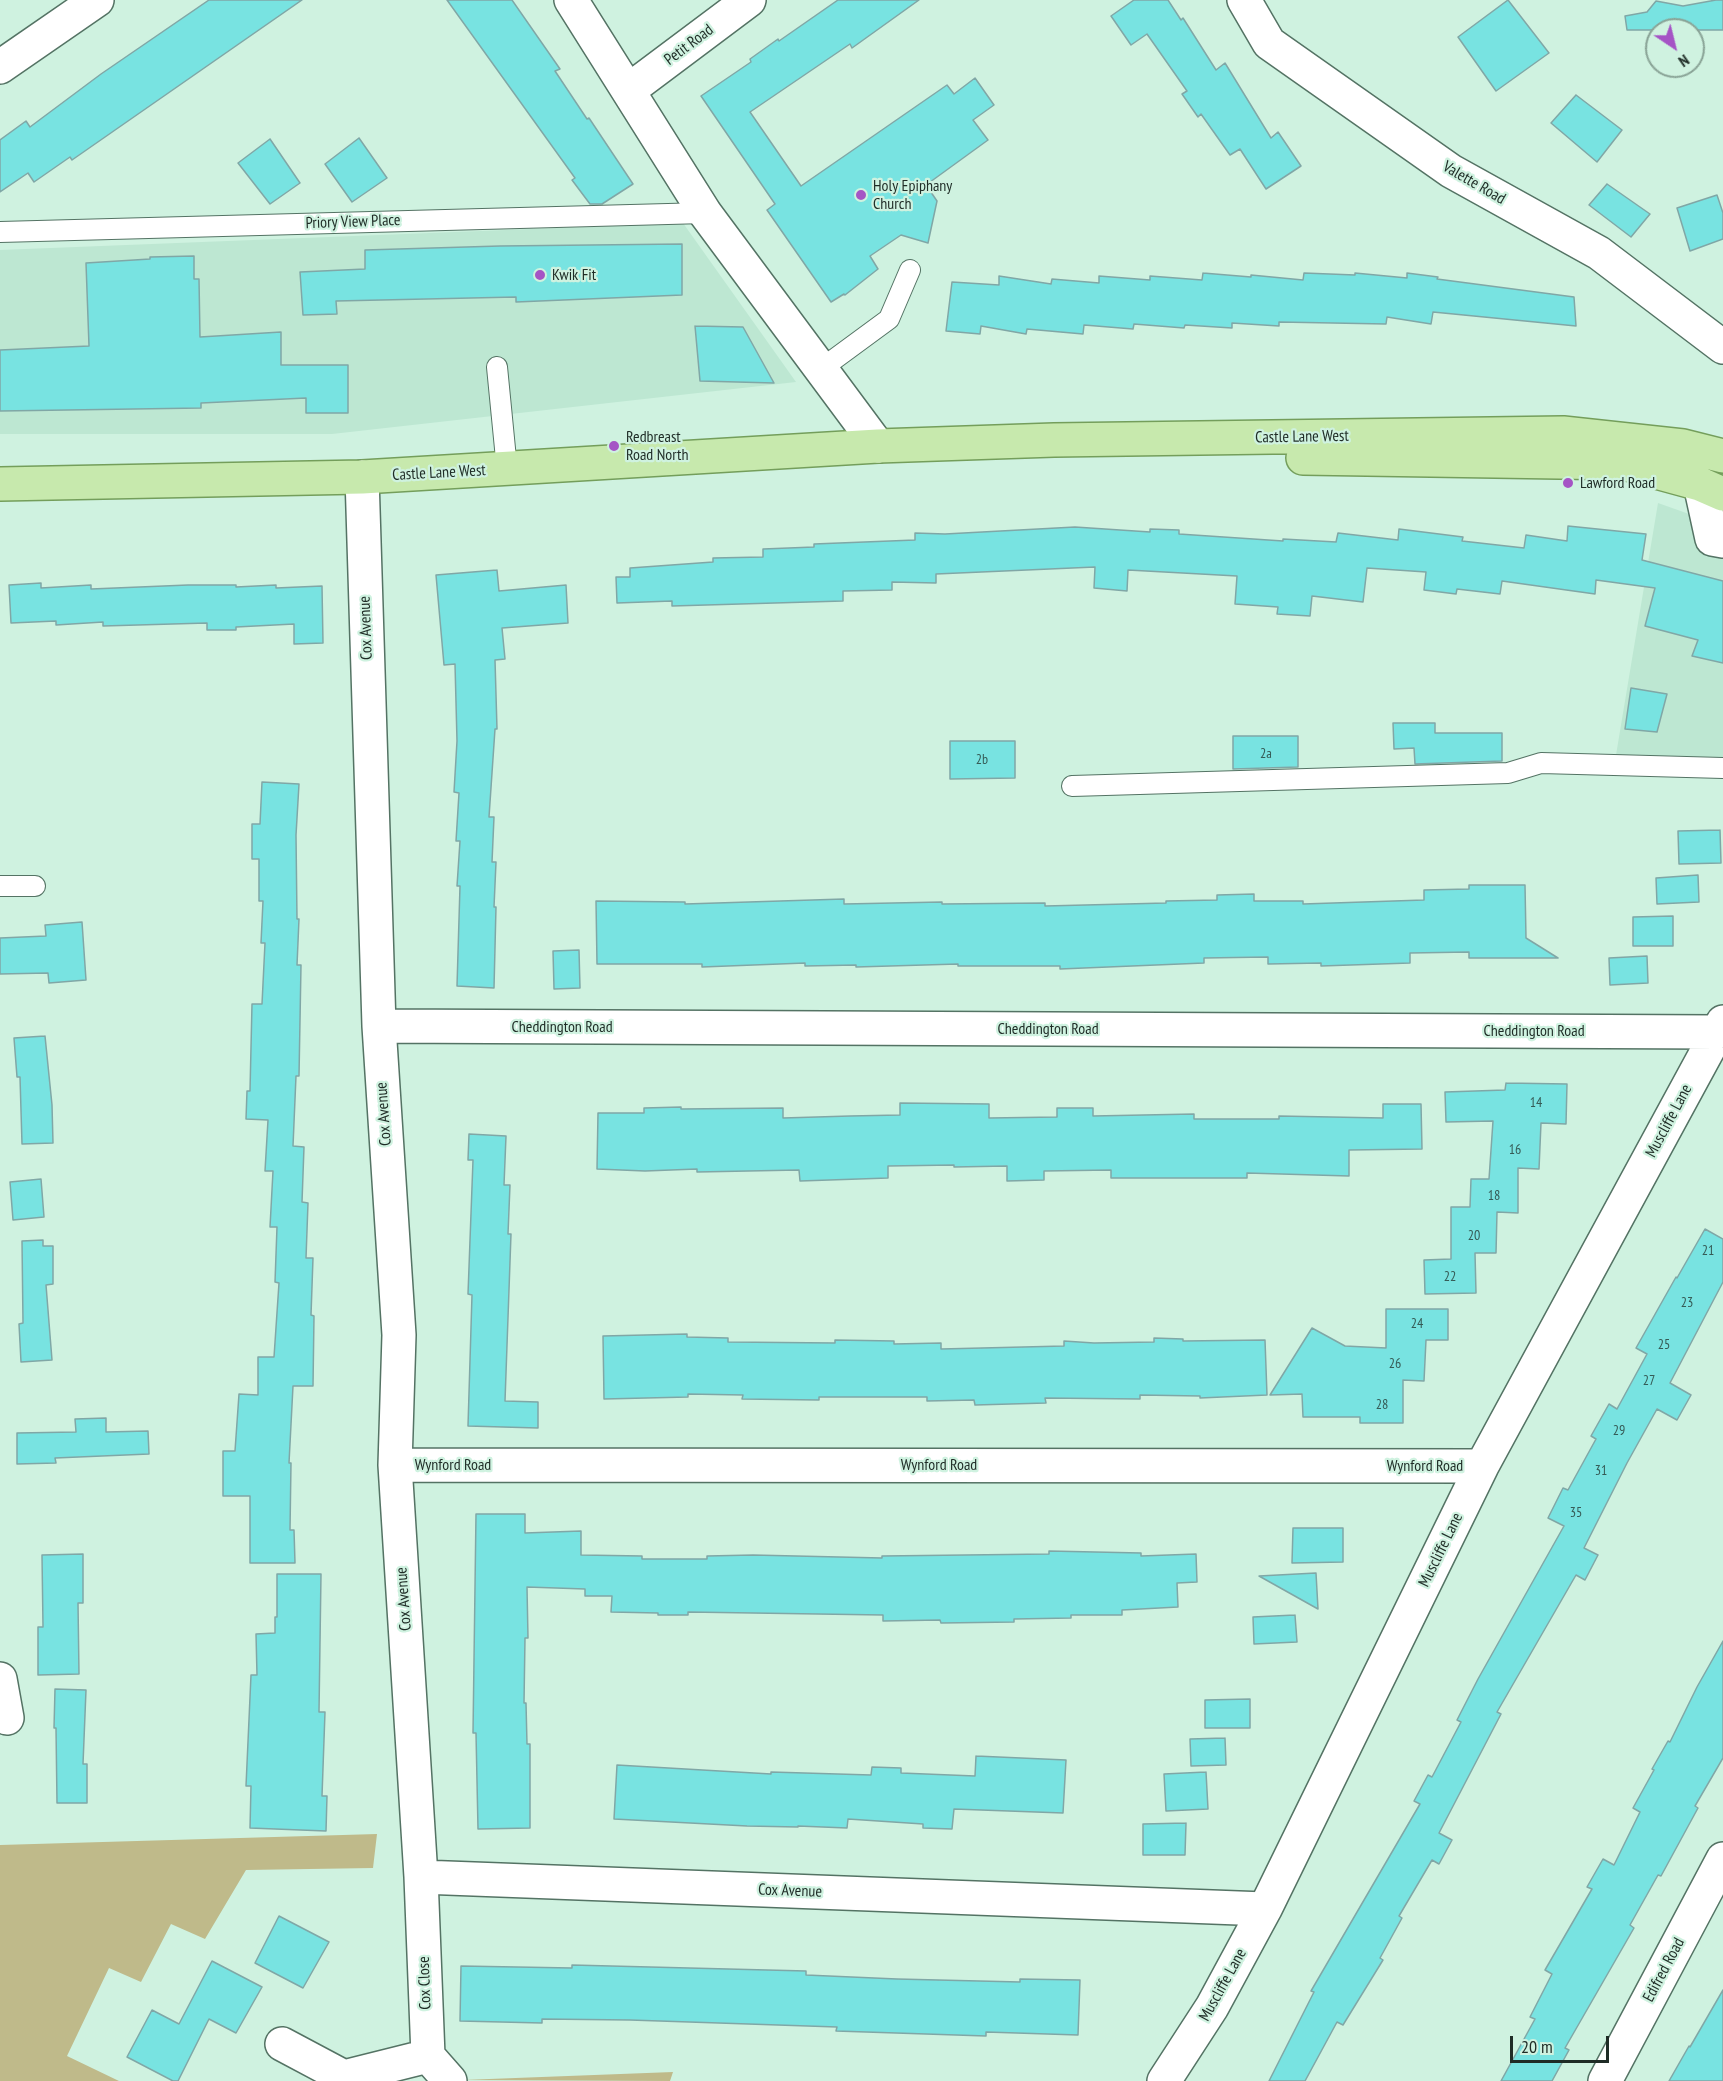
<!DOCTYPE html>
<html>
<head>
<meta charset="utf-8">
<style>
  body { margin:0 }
  #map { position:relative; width:1723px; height:2081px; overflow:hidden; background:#cff2e0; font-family:"PT Sans Narrow",sans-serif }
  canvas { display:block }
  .north { position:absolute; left:1645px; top:18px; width:60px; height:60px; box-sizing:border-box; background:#cff2e0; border:2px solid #89a396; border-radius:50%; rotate:145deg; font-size:16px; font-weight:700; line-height:24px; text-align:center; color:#1f2c26 }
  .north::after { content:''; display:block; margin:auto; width:21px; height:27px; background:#a554c5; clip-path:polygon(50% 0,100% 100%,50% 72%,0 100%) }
  .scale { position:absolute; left:1510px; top:2036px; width:99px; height:27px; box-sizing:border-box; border:3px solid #1f2c26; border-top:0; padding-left:8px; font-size:18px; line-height:21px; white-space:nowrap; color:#1f2c26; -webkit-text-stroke:4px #cff2e0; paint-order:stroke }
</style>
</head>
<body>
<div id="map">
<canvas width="1723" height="2081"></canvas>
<div class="north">N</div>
<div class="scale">20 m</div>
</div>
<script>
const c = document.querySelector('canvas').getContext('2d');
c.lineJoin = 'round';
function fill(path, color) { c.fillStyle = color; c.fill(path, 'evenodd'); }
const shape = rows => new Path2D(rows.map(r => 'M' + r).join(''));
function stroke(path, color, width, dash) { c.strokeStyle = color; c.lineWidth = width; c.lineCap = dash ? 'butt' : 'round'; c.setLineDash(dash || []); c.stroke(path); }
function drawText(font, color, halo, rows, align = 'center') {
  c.font = font + ' "PT Sans Narrow",sans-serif'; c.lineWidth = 4.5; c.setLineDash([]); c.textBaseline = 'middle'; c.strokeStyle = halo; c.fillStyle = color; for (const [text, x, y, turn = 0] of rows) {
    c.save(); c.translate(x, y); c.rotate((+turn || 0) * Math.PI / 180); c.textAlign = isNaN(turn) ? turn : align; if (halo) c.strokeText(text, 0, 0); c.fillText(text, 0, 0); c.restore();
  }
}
fill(shape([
  [683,223,796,382,332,434,0,434,0,250],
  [1658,503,1723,526,1723,774,1613,773]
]), '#bde7d2');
fill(shape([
  [377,1834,373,1868,246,1870,205,1939,171,1924,141,1982,109,1968,67,2056,119,2081,0,2081,0,1845],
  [673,2072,670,2081,463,2080]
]), '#bfba8a');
const building = shape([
  [209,0,302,0,72,160,70,157,34,182,28,173,0,192,0,140,26,121,30,127,101,74,209,0],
  [447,0,512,0,560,69,555,71,587,119,589,118,633,184,602,204,590,204,572,180,575,178,447,0],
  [838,0,919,0,852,48,850,44,750,112,801,186,947,85,954,94,975,78,994,105,973,120,988,140,926,185,937,201,928,243,901,235,870,256,878,269,845,295,844,294,831,302,767,210,775,204,701,96,751,62,750,59,778,39,779,41,838,0],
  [1134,0,1168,0,1181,20,1183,18,1216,70,1225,63,1271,138,1278,132,1301,166,1266,189,1240,149,1230,155,1201,114,1198,117,1182,94,1187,91,1147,34,1131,45,1111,16,1134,0],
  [1508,0,1549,53,1496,91,1458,37,1508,0],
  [1716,0,1723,0,1723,30,1627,30,1625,16,1647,12,1656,1,1683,6,1716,0],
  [1576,95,1622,130,1597,162,1551,123,1576,95],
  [359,138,387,178,352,202,325,164,359,138],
  [270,139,300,183,270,204,238,163,270,139],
  [1607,184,1650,214,1631,237,1589,205,1607,184],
  [1717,195,1723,213,1723,239,1690,251,1677,208,1717,195],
  [682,244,682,295,516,302,516,297,336,301,337,314,303,315,300,272,365,269,365,250,500,246,682,244],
  [194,256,194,279,199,279,200,337,281,332,281,365,348,365,348,413,306,413,306,398,201,403,201,408,0,411,0,350,89,346,86,263,150,259,150,257,194,256],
  [1203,273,1251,277,1251,275,1303,280,1304,273,1355,275,1355,273,1407,278,1407,273,1438,277,1437,279,1574,297,1576,326,1433,312,1431,324,1387,317,1386,324,1279,322,1279,326,1232,323,1232,328,1185,325,1184,328,1134,324,1133,329,1084,325,1083,334,1027,329,1026,334,981,326,980,334,946,331,952,282,999,285,999,276,1051,284,1052,279,1099,283,1099,276,1150,280,1150,276,1202,280,1203,273],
  [695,326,743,327,774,383,700,381,695,326],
  [1568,526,1646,534,1642,560,1723,581,1723,663,1692,656,1698,640,1645,626,1655,588,1596,580,1595,594,1502,581,1500,594,1457,589,1456,594,1424,590,1426,572,1367,568,1363,602,1312,596,1310,616,1277,614,1278,607,1235,604,1237,576,1128,570,1127,591,1094,588,1095,567,936,574,936,583,892,582,892,590,843,591,843,601,672,606,672,601,617,603,616,577,630,577,630,568,713,562,713,558,763,557,763,549,814,547,814,544,915,540,915,533,945,534,1075,527,1150,532,1150,529,1179,530,1179,534,1283,541,1283,539,1336,542,1338,533,1398,540,1399,529,1463,537,1462,541,1524,548,1526,535,1567,541,1568,526],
  [497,570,499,591,566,585,568,623,502,628,505,659,495,660,497,729,495,729,489,817,494,817,492,862,496,862,494,907,496,907,494,988,457,986,460,886,457,886,460,841,456,841,459,793,454,792,457,741,455,664,444,665,436,575,497,570],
  [41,583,41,588,91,585,91,589,188,585,236,585,236,587,276,585,276,588,322,586,323,643,294,644,294,624,236,627,236,630,207,630,207,623,103,626,103,622,56,625,56,621,11,623,9,585,41,583],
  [1631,688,1667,694,1657,732,1625,729,1631,688],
  [1393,723,1435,723,1435,733,1502,733,1502,761,1415,764,1414,748,1394,749,1393,723],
  [1233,736,1298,736,1298,767,1233,769,1233,736],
  [950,741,1015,741,1015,778,950,779,950,741],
  [262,782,299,784,296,835,297,919,299,919,297,965,301,965,299,1076,296,1076,293,1146,304,1147,302,1202,308,1203,306,1258,313,1258,311,1315,314,1316,313,1386,293,1386,289,1463,291,1463,290,1530,294,1530,295,1563,250,1563,250,1496,223,1496,223,1451,235,1451,239,1394,258,1395,258,1357,274,1357,279,1283,275,1282,277,1227,270,1227,273,1171,265,1171,268,1120,246,1119,247,1091,250,1091,252,1004,262,1004,265,943,261,943,263,901,259,901,259,859,252,859,252,824,260,824,262,782],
  [1720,830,1721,863,1679,864,1678,831,1720,830],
  [1698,875,1699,902,1657,904,1656,878,1698,875],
  [1469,885,1525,885,1526,938,1558,958,1469,958,1469,952,1410,953,1410,963,1321,966,1321,963,1268,964,1268,957,1204,958,1204,963,1060,969,1060,966,958,966,958,964,856,967,856,965,805,966,805,963,702,967,702,964,597,964,596,901,685,902,685,904,844,899,844,904,942,902,942,904,1045,903,1045,906,1166,903,1166,901,1217,900,1217,895,1254,894,1254,901,1303,901,1303,904,1424,900,1424,890,1469,889,1469,885],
  [1673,916,1673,946,1633,946,1633,917,1673,916],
  [82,922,86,980,49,983,48,973,0,974,0,938,46,936,45,925,82,922],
  [579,950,580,988,554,989,553,951,579,950],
  [1647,956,1648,983,1610,985,1609,958,1647,956],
  [45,1036,52,1105,53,1143,22,1144,20,1077,17,1077,14,1038,45,1036],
  [1506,1083,1567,1084,1566,1124,1541,1123,1539,1169,1518,1168,1518,1213,1497,1212,1496,1253,1475,1253,1476,1293,1425,1294,1424,1260,1451,1259,1451,1207,1470,1207,1471,1179,1489,1179,1493,1121,1446,1122,1445,1092,1505,1090,1506,1083],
  [900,1103,989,1104,989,1118,1057,1117,1057,1108,1093,1108,1093,1116,1194,1114,1194,1119,1279,1119,1279,1116,1383,1118,1383,1104,1421,1104,1422,1149,1349,1150,1349,1176,1247,1173,1247,1178,1111,1178,1111,1170,1044,1171,1044,1180,1007,1181,1007,1166,954,1167,954,1165,888,1166,888,1178,800,1181,799,1170,697,1172,697,1169,645,1171,597,1169,598,1113,644,1113,644,1108,681,1107,681,1109,783,1108,783,1118,850,1116,900,1115,900,1103],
  [469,1134,506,1136,504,1185,510,1185,508,1234,511,1234,505,1401,538,1402,538,1428,468,1426,472,1295,468,1294,473,1160,468,1160,469,1134],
  [41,1179,44,1217,13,1220,10,1182,41,1179],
  [1705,1229,1723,1239,1723,1282,1670,1383,1691,1395,1677,1420,1657,1409,1627,1463,1584,1548,1598,1555,1585,1580,1576,1575,1497,1712,1501,1714,1439,1833,1452,1840,1439,1864,1432,1860,1399,1916,1402,1918,1380,1958,1383,1960,1343,2025,1337,2022,1305,2081,1269,2081,1314,1992,1311,1991,1420,1804,1414,1801,1428,1775,1432,1777,1461,1722,1457,1720,1478,1679,1564,1526,1548,1518,1563,1488,1568,1490,1596,1439,1591,1436,1609,1404,1617,1409,1647,1354,1636,1348,1676,1277,1677,1278,1705,1229],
  [43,1240,43,1246,53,1246,53,1284,46,1285,52,1360,21,1362,19,1324,23,1323,22,1241,43,1240],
  [1386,1309,1448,1309,1448,1340,1426,1340,1424,1381,1403,1380,1403,1423,1360,1423,1360,1417,1303,1417,1302,1394,1270,1395,1312,1328,1345,1346,1386,1348,1386,1309],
  [687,1334,687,1337,728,1338,728,1342,835,1343,835,1340,894,1341,894,1344,941,1343,941,1349,1064,1346,1064,1341,1094,1343,1154,1342,1154,1338,1183,1339,1183,1341,1265,1340,1267,1395,1200,1398,1200,1396,1140,1395,1140,1399,1045,1398,1046,1403,975,1405,974,1400,927,1401,927,1397,819,1397,819,1400,742,1399,743,1395,688,1394,688,1397,604,1399,603,1336,687,1334],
  [106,1418,106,1432,148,1431,149,1454,55,1458,56,1463,17,1464,17,1433,76,1432,75,1419,106,1418],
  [476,1514,525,1514,525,1533,581,1531,581,1555,642,1556,642,1559,707,1559,707,1556,753,1555,882,1558,882,1556,1049,1554,1049,1551,1141,1553,1141,1556,1196,1554,1197,1582,1177,1583,1178,1607,1122,1610,1122,1615,1071,1615,1071,1618,1014,1619,1014,1622,941,1623,940,1620,883,1621,883,1615,688,1612,688,1615,658,1615,658,1613,611,1612,612,1596,585,1596,585,1589,527,1587,528,1638,525,1638,524,1703,526,1703,527,1744,530,1744,530,1828,478,1829,476,1733,473,1733,476,1514],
  [1293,1528,1343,1528,1343,1562,1292,1563,1293,1528],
  [83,1554,83,1603,78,1603,79,1674,38,1675,38,1627,43,1627,42,1555,83,1554],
  [1316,1573,1318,1609,1259,1576,1316,1573],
  [277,1574,321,1574,319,1712,325,1712,322,1796,327,1796,326,1831,250,1828,251,1786,246,1786,251,1675,257,1675,256,1634,275,1633,275,1617,277,1617,277,1574],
  [1295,1615,1297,1642,1254,1644,1253,1617,1295,1615],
  [1723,1641,1723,1758,1695,1806,1698,1808,1661,1876,1658,1875,1630,1925,1634,1928,1565,2048,1569,2050,1552,2081,1501,2081,1535,2019,1530,2017,1552,1974,1545,1970,1592,1889,1587,1887,1603,1859,1614,1865,1640,1812,1633,1808,1654,1770,1652,1769,1668,1741,1670,1742,1697,1687,1723,1641],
  [55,1689,86,1690,83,1764,87,1764,87,1803,57,1803,56,1728,54,1728,55,1689],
  [1250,1699,1250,1728,1205,1728,1205,1700,1250,1699],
  [1225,1738,1226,1765,1191,1766,1190,1739,1225,1738],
  [976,1756,1066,1760,1063,1813,954,1809,952,1829,923,1828,923,1824,848,1819,847,1828,798,1826,798,1827,747,1826,614,1819,617,1765,771,1774,771,1772,871,1775,872,1767,901,1768,901,1773,975,1776,976,1756],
  [1206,1772,1208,1809,1166,1811,1164,1774,1206,1772],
  [1186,1823,1185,1855,1143,1855,1143,1824,1186,1823],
  [279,1916,329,1942,303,1988,255,1963,279,1916],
  [212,1961,262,1987,236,2033,209,2019,178,2081,173,2081,127,2057,152,2010,179,2024,212,1961],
  [572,1965,806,1971,806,1975,897,1979,1020,1982,1020,1979,1080,1980,1078,2035,986,2032,986,2036,836,2031,837,2027,630,2020,542,2019,542,2023,460,2021,461,1966,572,1968,572,1965],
  [1723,1990,1723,2081,1669,2081,1689,2046,1690,2047,1723,1990]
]);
fill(building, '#78e3e1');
stroke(building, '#80a7a6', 1.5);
const lane = shape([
  [0,232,705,213],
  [497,367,507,469],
  [821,369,889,319,910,270],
  [1072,786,1508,773,1541,763,1723,768],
  [0,886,35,886]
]);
const street = shape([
  [571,0,705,213,878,446],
  [1244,0,1269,43,1451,171,1599,253,1723,347],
  [0,67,97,0],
  [629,90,749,0],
  [362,477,379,1026,399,1335,395,1465,421,1877,1265,1909],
  [1700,484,1712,539,1723,541],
  [379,1026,1717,1032],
  [395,1465,1482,1466],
  [0,1679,7,1718],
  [421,1877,428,2056,450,2081],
  [282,2044,344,2077,428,2056],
  [1164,2081,1212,2007,1265,1909,1482,1466,1723,1022],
  [1605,2081,1723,1859]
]);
const primary = shape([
  [1303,458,1623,463,1700,484,1723,494],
  [0,484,362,477,878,446,1054,440,1563,433,1683,446,1723,456]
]);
stroke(lane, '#547364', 22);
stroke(street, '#547364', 36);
stroke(primary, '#749e5b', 36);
stroke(lane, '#fff', 20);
stroke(street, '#fff', 33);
stroke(primary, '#c7e9ad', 33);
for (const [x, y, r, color] of [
  [861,195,6,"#a554c5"],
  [540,275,6,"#a554c5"],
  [614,446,6,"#a554c5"],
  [1568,483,6,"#a554c5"]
]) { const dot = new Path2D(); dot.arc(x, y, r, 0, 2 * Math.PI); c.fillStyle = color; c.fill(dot); stroke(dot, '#cff2e0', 2); }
drawText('14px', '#355a55', null, [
  ["2a",1266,754],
  ["2b",982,760],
  ["14",1536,1103],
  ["16",1515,1150],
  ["18",1494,1196],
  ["20",1474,1236],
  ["21",1708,1251],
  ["22",1450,1277],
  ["23",1687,1303],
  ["24",1417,1324],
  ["25",1664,1345],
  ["26",1395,1364],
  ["27",1649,1381],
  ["28",1382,1405],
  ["29",1619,1431],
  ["31",1601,1471],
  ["35",1576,1513]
]);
drawText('16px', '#1f2c26', '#cff2e0', [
  ["Petit Road",689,45,-37],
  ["Valette Road",1474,183,30],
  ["Priory View Place",353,222,-2],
  ["Castle Lane West",1302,437,-1],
  ["Castle Lane West",439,473,-3],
  ["Cox Avenue",366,628,-92],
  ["Cheddington Road",562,1027],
  ["Cheddington Road",1048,1029],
  ["Cheddington Road",1534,1031],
  ["Cox Avenue",384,1114,-94],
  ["Muscliffe Lane",1669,1121,-62],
  ["Wynford Road",453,1465],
  ["Wynford Road",939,1465],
  ["Wynford Road",1425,1466],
  ["Muscliffe Lane",1441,1550,-64],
  ["Cox Avenue",404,1599,-94],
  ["Cox Avenue",790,1891,2],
  ["Edifred Road",1664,1970,-62],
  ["Cox Close",425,1983,-92],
  ["Muscliffe Lane",1223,1985,-61]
]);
drawText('16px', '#1f2c26', '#cff2e0', [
  ["Holy Epiphany",873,186],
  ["Church",873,204],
  ["Kwik Fit",552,275],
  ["Redbreast",626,437],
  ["Road North",626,455],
  ["Lawford Road",1580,483]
], 'left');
</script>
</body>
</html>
